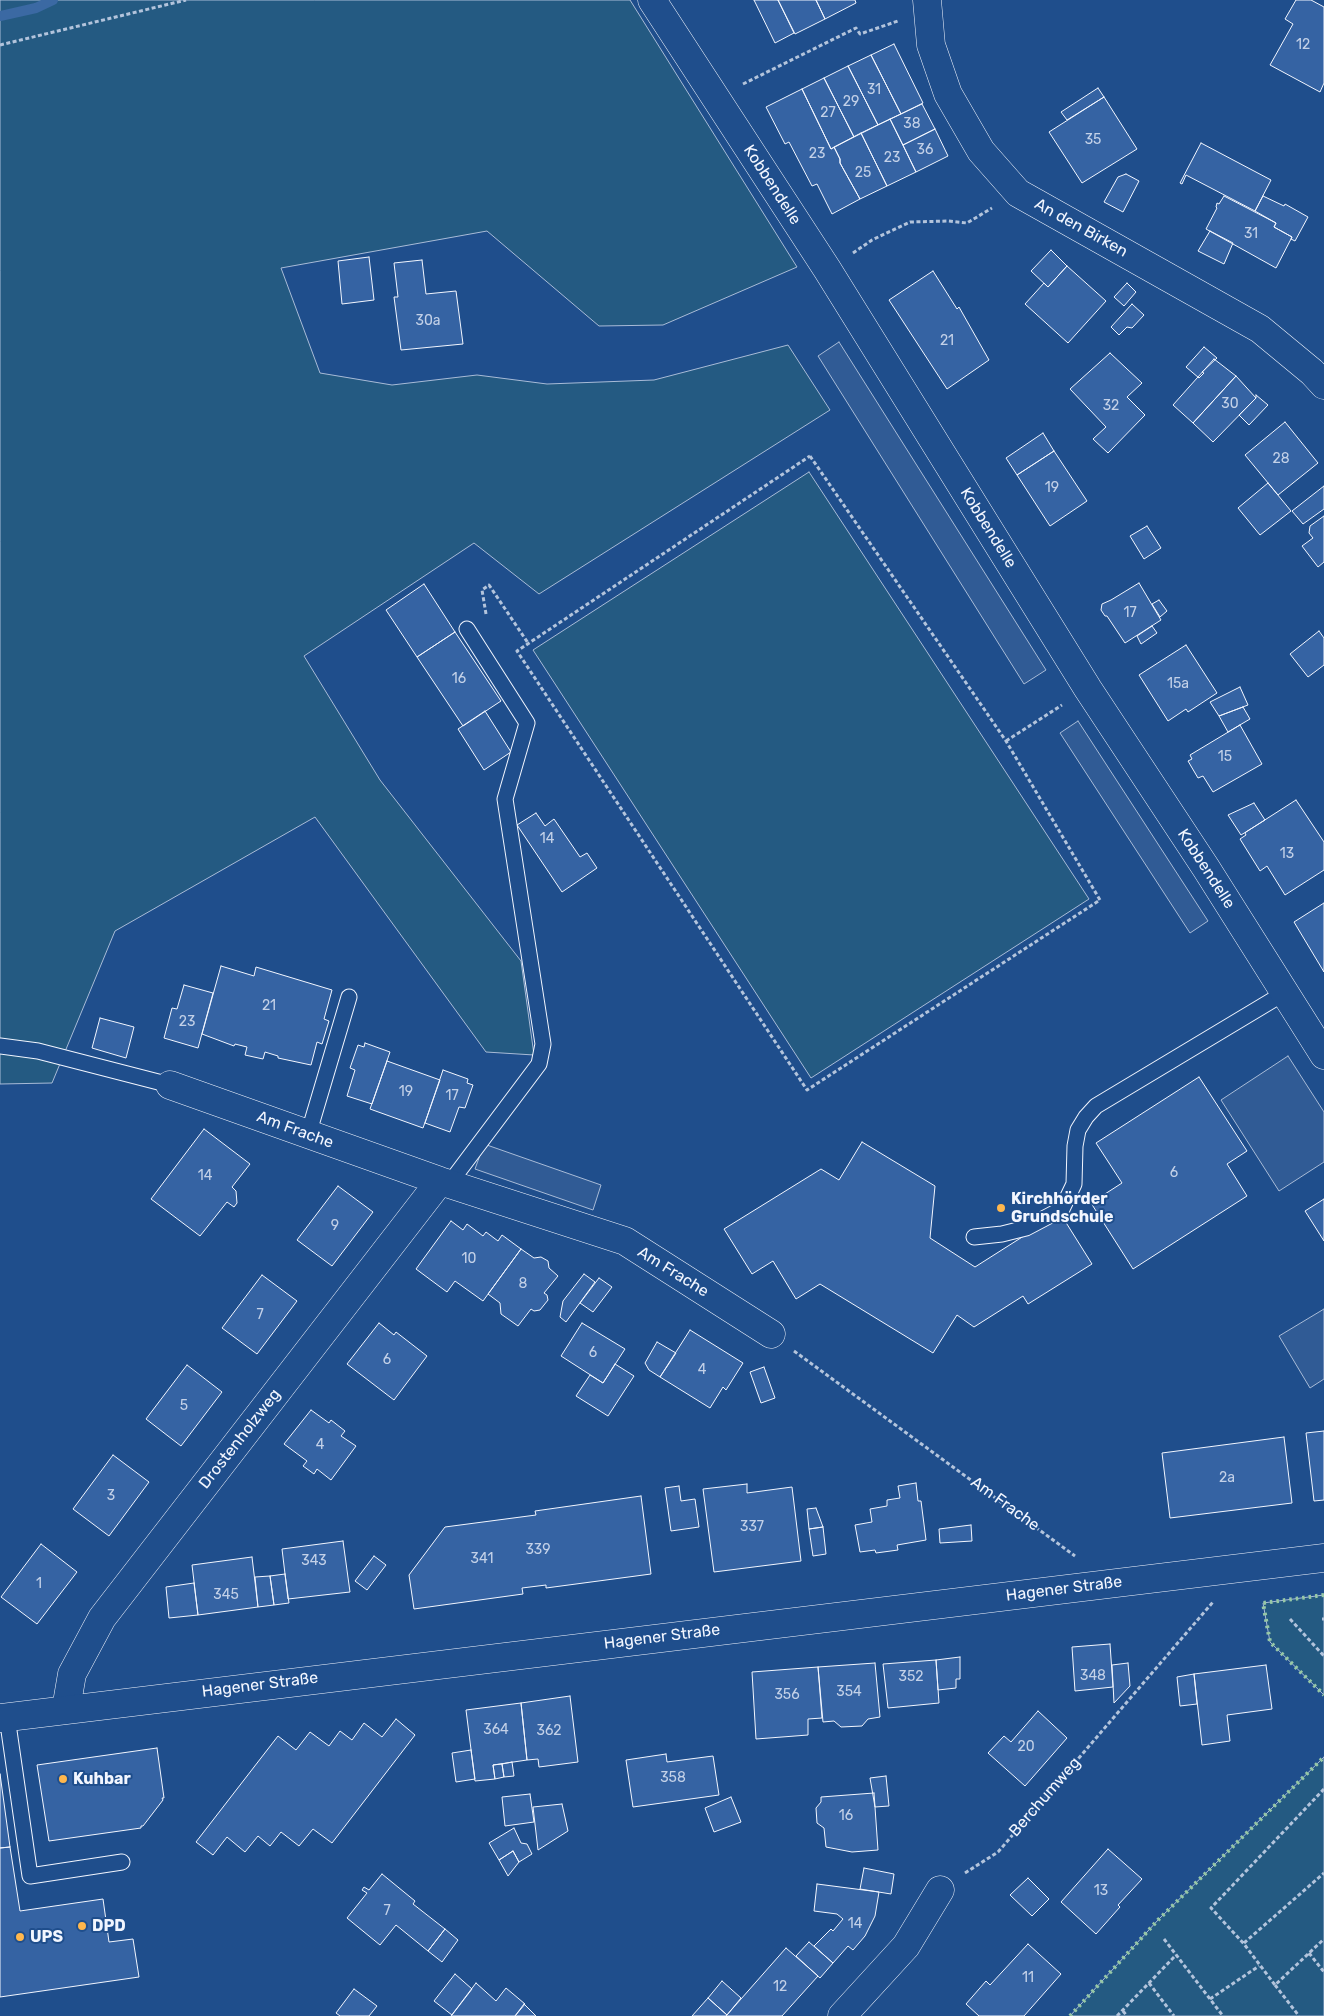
<!DOCTYPE html>
<html>
<head>
<meta charset="utf-8">
<style>
  body { margin:0 }
  canvas { display:block; background:#1f4e8c }
</style>
</head>
<body>
<canvas width="1324" height="2016"></canvas>
<script>
const c = document.querySelector('canvas').getContext('2d');
c.lineJoin = 'round';
function fill(path, color) { c.fillStyle = color; c.fill(path, 'evenodd'); }
const shape = rows => new Path2D(rows.map(r => 'M' + r).join(''));
function stroke(path, color, width, dash) { c.strokeStyle = color; c.lineWidth = width; c.lineCap = dash ? 'butt' : 'round'; c.setLineDash(dash || []); c.stroke(path); }
function drawText(font, color, halo, rows, align = 'center') {
  c.font = font + ' Rubik,sans-serif'; c.lineWidth = 4; c.setLineDash([]); c.textBaseline = 'middle'; c.strokeStyle = halo; c.fillStyle = color; for (const [text, x, y, turn = 0] of rows) {
    c.save(); c.translate(x, y); c.rotate((+turn || 0) * Math.PI / 180); c.textAlign = isNaN(turn) ? turn : align; if (halo) c.strokeText(text, 0, 0); c.fillText(text, 0, 0); c.restore();
  }
}
const green = shape([
  [0,0,630,0,797,267,663,325,599,326,487,231,281,268,320,373,392,385,477,375,547,384,654,380,788,345,830,410,539,594,474,543,304,656,380,780,521,961,534,1055,486,1052,315,817,115,931,52,1083,0,1084,0,0],
  [809,472,1089,899,811,1078,533,650,809,472],
  [1324,1595,1324,1695,1270,1642,1263,1603,1324,1595],
  [1324,1757,1324,2016,1070,2016,1158,1920,1324,1757]
]);
fill(green, '#245a82');
stroke(green, '#a8bbd7', 1);
const parking = shape([
  [839,342,1046,670,1024,684,818,356,839,342],
  [1078,721,1208,921,1190,933,1060,733,1078,721],
  [1288,1056,1324,1112,1324,1162,1279,1191,1221,1100,1288,1056],
  [484,1144,601,1185,593,1210,475,1169,484,1144],
  [1324,1309,1324,1379,1310,1388,1279,1336,1324,1309]
]);
fill(parking, '#305b95');
stroke(parking, '#a8bbd7', 1);
stroke(shape([
  [0,16,36,8,53,0]
]), '#3b69a3', 10);
const building = shape([
  [754,0,778,0,794,33,775,43,754,0],
  [778,0,816,0,825,19,795,34,778,0],
  [816,0,855,0,856,3,825,19,816,0],
  [1296,0,1311,0,1324,7,1324,83,1320,92,1270,65,1293,24,1285,19,1296,0],
  [894,44,923,103,901,114,871,55,894,44],
  [871,55,901,114,878,125,848,66,871,55],
  [848,66,878,125,854,137,824,78,848,66],
  [824,78,854,137,831,149,802,89,824,78],
  [1098,88,1104,97,1067,120,1061,112,1098,88],
  [802,89,831,149,834,147,840,159,840,163,860,199,832,214,817,184,812,186,789,142,785,144,766,107,802,89],
  [1104,97,1137,149,1082,183,1049,132,1104,97],
  [922,104,935,129,903,145,890,119,922,104],
  [890,119,916,172,887,186,861,133,890,119],
  [935,129,948,156,916,172,903,145,935,129],
  [861,133,887,186,860,199,840,163,840,159,834,147,861,133],
  [1201,143,1271,180,1255,211,1186,175,1182,184,1180,183,1201,143],
  [1126,174,1139,181,1123,212,1104,202,1118,177,1126,174],
  [1224,196,1276,223,1274,227,1292,237,1276,268,1206,229,1217,208,1216,207,1217,203,1219,204,1224,196],
  [1263,196,1284,206,1285,204,1308,217,1295,241,1291,239,1292,237,1274,227,1276,223,1255,211,1263,196],
  [1210,231,1233,243,1224,264,1198,251,1210,231],
  [1051,250,1067,266,1048,287,1031,271,1051,250],
  [369,257,374,300,342,304,338,261,369,257],
  [422,260,426,294,456,291,463,344,401,350,394,297,398,297,394,263,422,260],
  [1067,266,1106,301,1068,343,1025,304,1044,283,1048,287,1067,266],
  [933,271,957,309,959,307,989,360,947,389,889,300,933,271],
  [1127,283,1136,292,1124,306,1114,297,1127,283],
  [1132,304,1144,315,1132,328,1127,327,1119,335,1111,327,1132,304],
  [1204,347,1217,358,1202,372,1204,373,1199,378,1186,367,1204,347],
  [1110,353,1142,383,1127,397,1145,415,1108,453,1093,439,1106,427,1070,389,1110,353],
  [1214,359,1236,376,1193,423,1173,405,1214,359],
  [1236,376,1256,398,1213,442,1193,423,1236,376],
  [1256,395,1268,405,1249,425,1239,415,1256,398,1256,395],
  [1285,422,1318,463,1278,495,1245,455,1285,422],
  [1043,433,1054,451,1017,475,1006,458,1043,433],
  [1054,451,1087,501,1050,526,1017,475,1054,451],
  [1268,483,1291,511,1260,535,1238,508,1268,483],
  [1324,486,1324,509,1303,524,1292,511,1324,486],
  [1324,516,1324,562,1318,567,1302,546,1313,538,1309,533,1310,526,1324,516],
  [1147,526,1161,548,1144,559,1130,536,1147,526],
  [1139,583,1161,620,1125,643,1107,616,1105,616,1101,610,1102,604,1111,600,1139,583],
  [424,584,455,632,417,657,386,610,424,584],
  [1159,600,1167,611,1160,617,1152,604,1159,600],
  [1152,626,1157,633,1141,644,1137,636,1152,626],
  [1319,631,1324,638,1324,665,1308,677,1290,654,1319,631],
  [455,632,501,701,463,726,417,657,455,632],
  [1186,645,1217,693,1188,712,1186,709,1168,721,1139,675,1186,645],
  [1240,687,1248,705,1219,716,1210,702,1240,687],
  [1243,707,1250,719,1228,732,1219,716,1243,707],
  [485,711,511,752,484,770,458,729,485,711],
  [1240,725,1262,764,1213,792,1203,776,1198,778,1188,761,1192,759,1190,755,1240,725],
  [1296,800,1324,842,1324,870,1285,895,1267,866,1260,871,1240,839,1246,835,1245,833,1246,832,1296,800],
  [1254,803,1265,820,1241,835,1228,815,1254,803],
  [536,813,545,826,554,819,580,857,587,853,597,868,562,892,517,825,536,813],
  [1324,903,1324,972,1294,922,1324,903],
  [221,966,254,976,256,967,332,990,324,1019,329,1021,322,1044,317,1042,311,1065,278,1058,278,1056,265,1052,263,1059,245,1055,247,1047,235,1044,234,1046,202,1034,221,966],
  [184,985,213,993,198,1048,164,1038,172,1008,177,1009,184,985],
  [100,1018,134,1027,126,1058,92,1048,100,1018],
  [365,1043,390,1052,372,1104,347,1096,355,1070,350,1068,358,1045,364,1047,365,1043],
  [387,1061,440,1080,423,1128,370,1109,387,1061],
  [443,1070,468,1079,467,1083,473,1085,465,1108,459,1107,450,1132,425,1123,443,1070],
  [1199,1077,1247,1151,1227,1164,1247,1196,1133,1269,1091,1203,1122,1183,1096,1143,1199,1077],
  [204,1129,250,1164,232,1187,236,1191,237,1203,234,1207,227,1202,200,1236,151,1199,204,1129],
  [862,1142,935,1186,930,1238,975,1267,1060,1213,1092,1264,1028,1304,1023,1296,974,1327,957,1315,933,1353,820,1284,796,1299,773,1261,752,1274,724,1229,821,1169,839,1180,862,1142],
  [338,1186,373,1212,332,1266,297,1240,338,1186],
  [1324,1199,1324,1241,1305,1211,1324,1199],
  [451,1221,463,1230,467,1224,483,1236,486,1232,498,1241,502,1235,521,1249,483,1301,455,1281,447,1292,416,1269,451,1221],
  [521,1249,534,1258,541,1257,548,1261,549,1268,558,1276,544,1293,547,1295,548,1300,540,1310,534,1311,531,1309,518,1326,501,1314,500,1303,488,1294,521,1249],
  [584,1274,595,1282,566,1322,560,1317,563,1301,584,1274],
  [262,1275,297,1301,257,1354,222,1328,262,1275],
  [599,1278,612,1287,593,1312,580,1303,599,1278],
  [379,1323,394,1335,396,1332,427,1356,394,1400,347,1364,379,1323],
  [582,1323,625,1349,603,1383,561,1356,582,1323],
  [690,1330,743,1363,726,1390,723,1387,710,1408,660,1377,690,1330],
  [657,1342,676,1353,660,1377,649,1370,645,1363,657,1342],
  [615,1364,634,1376,608,1416,576,1396,590,1375,603,1383,615,1364],
  [187,1365,222,1392,181,1446,146,1419,187,1365],
  [764,1367,775,1398,761,1403,750,1372,764,1367],
  [311,1410,329,1423,331,1420,345,1431,341,1436,356,1446,331,1480,317,1469,314,1474,303,1466,307,1461,284,1444,311,1410],
  [1324,1431,1324,1500,1314,1501,1306,1433,1324,1431],
  [1284,1437,1292,1503,1170,1518,1162,1453,1284,1437],
  [113,1455,149,1482,109,1536,73,1509,113,1455],
  [916,1483,918,1501,921,1501,926,1540,897,1545,898,1550,876,1553,875,1550,860,1552,855,1525,872,1522,870,1509,887,1506,887,1500,900,1498,898,1486,916,1483],
  [747,1484,747,1493,792,1487,801,1561,714,1572,703,1489,747,1484],
  [679,1486,681,1501,695,1499,699,1527,671,1531,665,1488,679,1486],
  [641,1496,651,1574,546,1588,546,1585,522,1588,523,1594,414,1609,409,1575,445,1527,536,1515,535,1511,641,1496],
  [816,1508,823,1527,809,1529,807,1509,816,1508],
  [971,1525,972,1541,940,1543,939,1529,971,1525],
  [823,1527,826,1554,813,1556,809,1529,823,1527],
  [343,1541,350,1592,288,1599,282,1549,343,1541],
  [41,1544,77,1572,37,1624,1,1597,41,1544],
  [374,1556,386,1565,367,1590,355,1581,374,1556],
  [252,1557,258,1607,198,1615,192,1565,252,1557],
  [285,1574,289,1603,274,1605,270,1576,285,1574],
  [270,1576,274,1605,258,1607,255,1577,270,1576],
  [194,1583,198,1615,169,1618,166,1587,194,1583],
  [1110,1644,1113,1687,1075,1691,1072,1647,1110,1644],
  [960,1657,960,1679,956,1679,956,1688,938,1690,936,1660,960,1657],
  [936,1660,939,1703,888,1708,883,1664,936,1660],
  [875,1663,880,1717,868,1719,862,1726,841,1727,834,1721,823,1722,818,1667,875,1663],
  [1128,1663,1130,1686,1114,1703,1112,1665,1128,1663],
  [1266,1665,1272,1709,1227,1715,1230,1741,1202,1745,1194,1674,1266,1665],
  [818,1667,822,1718,808,1719,808,1735,756,1739,752,1672,818,1667],
  [1194,1674,1197,1704,1180,1706,1177,1677,1194,1674],
  [570,1696,578,1762,539,1767,538,1759,527,1760,521,1703,570,1696],
  [521,1703,527,1760,493,1765,495,1779,475,1781,466,1710,521,1703],
  [1038,1711,1067,1738,1025,1786,988,1753,1004,1736,1011,1742,1038,1711],
  [396,1719,415,1735,332,1843,313,1829,299,1846,281,1832,270,1846,258,1836,245,1852,227,1837,213,1855,196,1842,278,1736,296,1750,310,1732,329,1746,340,1731,352,1740,364,1723,382,1737,396,1719],
  [157,1748,164,1798,162,1798,163,1800,143,1826,141,1826,141,1828,49,1841,37,1765,157,1748],
  [471,1750,475,1779,456,1782,452,1753,471,1750],
  [666,1754,667,1762,713,1756,719,1795,633,1807,626,1760,666,1754],
  [512,1762,514,1776,504,1777,502,1764,512,1762],
  [502,1764,504,1777,495,1779,493,1765,502,1764],
  [0,1774,10,1847,0,1848,0,1774],
  [886,1776,889,1806,875,1807,870,1778,886,1776],
  [874,1793,878,1850,852,1852,826,1847,824,1828,817,1823,816,1808,821,1802,821,1797,874,1793],
  [530,1794,534,1822,505,1826,502,1797,530,1794],
  [731,1797,741,1822,714,1832,705,1808,731,1797],
  [562,1804,568,1831,538,1850,533,1807,562,1804],
  [514,1828,521,1843,527,1844,532,1854,519,1862,513,1851,499,1860,489,1843,514,1828],
  [10,1847,20,1911,103,1899,109,1942,133,1939,139,1977,0,1997,0,1848,10,1847],
  [1108,1849,1142,1879,1118,1905,1120,1907,1096,1934,1061,1902,1108,1849],
  [513,1851,519,1862,508,1876,499,1860,513,1851],
  [864,1868,894,1874,891,1894,860,1889,864,1868],
  [382,1874,415,1901,413,1904,445,1929,428,1951,396,1925,380,1945,347,1918,367,1893,362,1890,364,1887,369,1890,382,1874],
  [1028,1878,1049,1899,1032,1916,1010,1895,1028,1878],
  [817,1884,879,1892,875,1916,865,1936,853,1950,848,1946,833,1963,814,1946,831,1929,833,1931,843,1919,837,1914,814,1911,817,1884],
  [445,1929,458,1940,442,1962,428,1951,445,1929],
  [809,1942,833,1963,820,1978,796,1956,809,1942],
  [1028,1944,1061,1974,1024,2016,979,2016,966,2004,986,1981,990,1985,1028,1944],
  [786,1948,818,1976,782,2016,726,2016,786,1948],
  [455,1974,472,1989,452,2015,434,2001,455,1974],
  [722,1981,741,1998,727,2015,708,1998,722,1981],
  [476,1983,496,2001,506,1988,525,2004,515,2016,451,2016,476,1983],
  [354,1989,377,2006,369,2016,340,2016,336,2013,354,1989],
  [708,1998,727,2015,726,2016,692,2016,708,1998],
  [524,2004,536,2016,515,2016,524,2004]
]);
fill(building, '#3563a3');
stroke(building, '#f2f6ff', 1);
const lane = shape([
  [0,1046,38,1051,170,1085],
  [308,1135,349,997],
  [449,1184,539,1064,543,1044,505,799,527,723,467,629],
  [974,1237,1002,1234,1026,1228,1062,1209,1074,1184,1075,1146,1078,1130,1086,1117,1096,1106,1286,992],
  [7,1717,30,1876,122,1862]
]);
const street = shape([
  [652,0,827,269,1088,689,1206,868,1324,1055],
  [927,0,931,45,948,94,981,151,1018,193,1260,329,1312,372,1324,385],
  [170,1085,440,1181,625,1241,771,1334],
  [66,1709,72,1674,102,1618,440,1181],
  [842,2016,906,1946,940,1890]
]);
const secondary = shape([
  [0,1718,1324,1558]
]);
stroke(lane, '#f2f6ff', 17);
stroke(street, '#f2f6ff', 29);
stroke(secondary, '#f2f6ff', 29);
stroke(shape([
  [0,45,186,0],
  [743,84,856,28,860,34,898,21],
  [853,253,872,240,910,222,948,221,967,223,992,208],
  [810,456,1006,741,1100,900,807,1090,517,651,810,456],
  [486,614,482,590,489,585,528,643],
  [1006,741,1062,705],
  [794,1351,1075,1556],
  [1290,1619,1324,1656],
  [1322,1619,1324,1619],
  [1324,1789,1211,1908,1244,1944,1275,1985,1324,1939],
  [965,1873,998,1852,1213,1602],
  [1164,1939,1223,2016],
  [1244,1943,1324,1873],
  [1309,1953,1324,1972],
  [1149,1983,1174,2016],
  [1275,1985,1299,2016],
  [1210,1999,1259,1966],
  [1123,2011,1127,2016],
  [1117,2016,1176,1955]
]), '#b3c4dc', 3, [4, 2.5]);
stroke(lane, '#1f4e8c', 15);
stroke(street, '#1f4e8c', 28);
stroke(secondary, '#1f4e8c', 28);
stroke(shape([
  [1324,1595,1263,1603,1270,1642,1324,1695],
  [1070,2016,1158,1920,1324,1757]
]), '#97c8a6', 4, [2.5, 4]);
for (const [x, y, r, color] of [
  [1001,1208,5,"#ffb74d"],
  [63,1779,5,"#ffb74d"],
  [82,1926,5,"#ffb74d"],
  [20,1937,5,"#ffb74d"]
]) { const dot = new Path2D(); dot.arc(x, y, r, 0, 2 * Math.PI); c.fillStyle = color; c.fill(dot); stroke(dot, '#1f4e8c', 2); }
drawText('14px', '#c3d1e8', null, [
  ["12",1303,45],
  ["31",874,90],
  ["29",851,102],
  ["27",828,113],
  ["38",912,124],
  ["35",1093,140],
  ["36",925,150],
  ["23",817,154],
  ["23",892,158],
  ["25",863,173],
  ["31",1251,234],
  ["30a",428,321],
  ["21",947,341],
  ["30",1230,404],
  ["32",1111,406],
  ["28",1281,459],
  ["19",1052,488],
  ["17",1130,613],
  ["16",459,679],
  ["15a",1178,684],
  ["15",1225,757],
  ["14",547,839],
  ["13",1287,854],
  ["21",269,1006],
  ["23",187,1022],
  ["19",406,1092],
  ["17",452,1096],
  ["6",1174,1173],
  ["14",205,1176],
  ["9",335,1226],
  ["10",469,1259],
  ["8",523,1284],
  ["7",260,1315],
  ["6",593,1353],
  ["6",387,1360],
  ["4",702,1370],
  ["5",184,1406],
  ["4",320,1445],
  ["2a",1227,1478],
  ["3",111,1496],
  ["337",752,1527],
  ["339",538,1550],
  ["341",482,1559],
  ["343",314,1561],
  ["1",39,1584],
  ["345",226,1595],
  ["348",1093,1676],
  ["352",911,1677],
  ["354",849,1692],
  ["356",787,1695],
  ["364",496,1730],
  ["362",549,1731],
  ["20",1026,1747],
  ["358",673,1778],
  ["16",846,1816],
  ["13",1101,1891],
  ["7",387,1911],
  ["14",855,1924],
  ["11",1028,1978],
  ["12",780,1987]
]);
drawText('16px', '#f2f6ff', '#1f4e8c', [
  ["Kobbendelle",772,185,57],
  ["An den Birken",1081,228,29],
  ["Kobbendelle",988,528,58],
  ["Kobbendelle",1206,869,57],
  ["Am Frache",295,1130,20],
  ["Am Frache",673,1272,32],
  ["Drostenholzweg",240,1439,-52],
  ["Am Frache",1005,1504,36],
  ["Hagener Straße",1064,1589,-7],
  ["Hagener Straße",662,1637,-7],
  ["Hagener Straße",260,1685,-7],
  ["Berchumweg",1045,1797,-49]
]);
drawText('bold 16px', '#f2f6ff', '#1f4e8c', [
  ["Kirchhörder",1011,1199],
  ["Grundschule",1011,1217],
  ["Kuhbar",73,1779],
  ["DPD",92,1926],
  ["UPS",30,1937]
], 'left');
</script>
</body>
</html>
